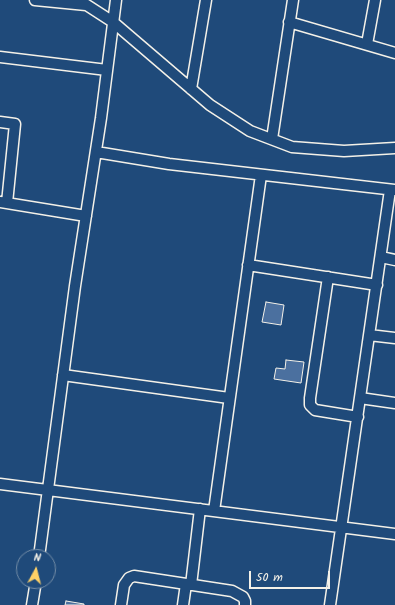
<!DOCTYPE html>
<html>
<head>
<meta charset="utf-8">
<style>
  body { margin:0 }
  #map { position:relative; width:395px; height:605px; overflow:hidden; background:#1f4a7a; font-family:Kalam,sans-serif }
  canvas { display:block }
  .north { position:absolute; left:16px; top:549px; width:40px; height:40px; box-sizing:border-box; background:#1f4a7a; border:1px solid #748da6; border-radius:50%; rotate:7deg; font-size:11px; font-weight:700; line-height:16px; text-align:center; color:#f4f1e8 }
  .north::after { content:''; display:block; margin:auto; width:14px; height:18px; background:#ffd166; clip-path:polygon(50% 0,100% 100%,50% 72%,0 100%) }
  .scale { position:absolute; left:249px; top:571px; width:81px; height:18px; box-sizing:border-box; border:2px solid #f4f1e8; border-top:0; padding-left:5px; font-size:12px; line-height:14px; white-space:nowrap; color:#f4f1e8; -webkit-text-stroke:3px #1f4a7a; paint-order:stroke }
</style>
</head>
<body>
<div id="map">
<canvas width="395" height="605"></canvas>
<div class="north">N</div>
<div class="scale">50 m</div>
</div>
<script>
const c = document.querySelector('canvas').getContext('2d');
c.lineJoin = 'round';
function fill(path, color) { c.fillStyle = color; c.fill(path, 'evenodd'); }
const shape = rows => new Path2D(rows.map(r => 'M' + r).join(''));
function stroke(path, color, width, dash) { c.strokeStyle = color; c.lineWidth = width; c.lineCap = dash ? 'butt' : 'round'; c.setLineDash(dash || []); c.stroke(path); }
const building = shape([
  [266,302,284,305,281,325,262,322,266,302],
  [286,360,304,362,301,383,274,379,276,368,285,369,286,360],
  [66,601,84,604,84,605,65,605,66,601]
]);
fill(building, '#4b709f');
stroke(building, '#f4f1e8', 1);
const street = shape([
  [35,0,86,5],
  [79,0,113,22,210,105,250,131,292,147,344,151,395,148],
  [289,22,395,53],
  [367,44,375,0],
  [0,57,107,70],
  [191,89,206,0],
  [0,122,15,124,7,203],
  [272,139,293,0],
  [96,152,169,164,395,190],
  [0,202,86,216],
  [381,257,395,260],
  [248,265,377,285],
  [328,277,310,398,310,405,315,410,358,417],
  [369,335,395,338],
  [63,375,229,398],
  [360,398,395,403],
  [0,484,395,534],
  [214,511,261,175],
  [39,557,75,286,101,118,116,0],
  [191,585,200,509],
  [32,605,36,581],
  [121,605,124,585,129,578,134,576,232,591,243,597,245,601,245,605],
  [183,605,186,584],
  [330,605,390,190]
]);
stroke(street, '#f4f1e8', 13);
stroke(street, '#1f4a7a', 10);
</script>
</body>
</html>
